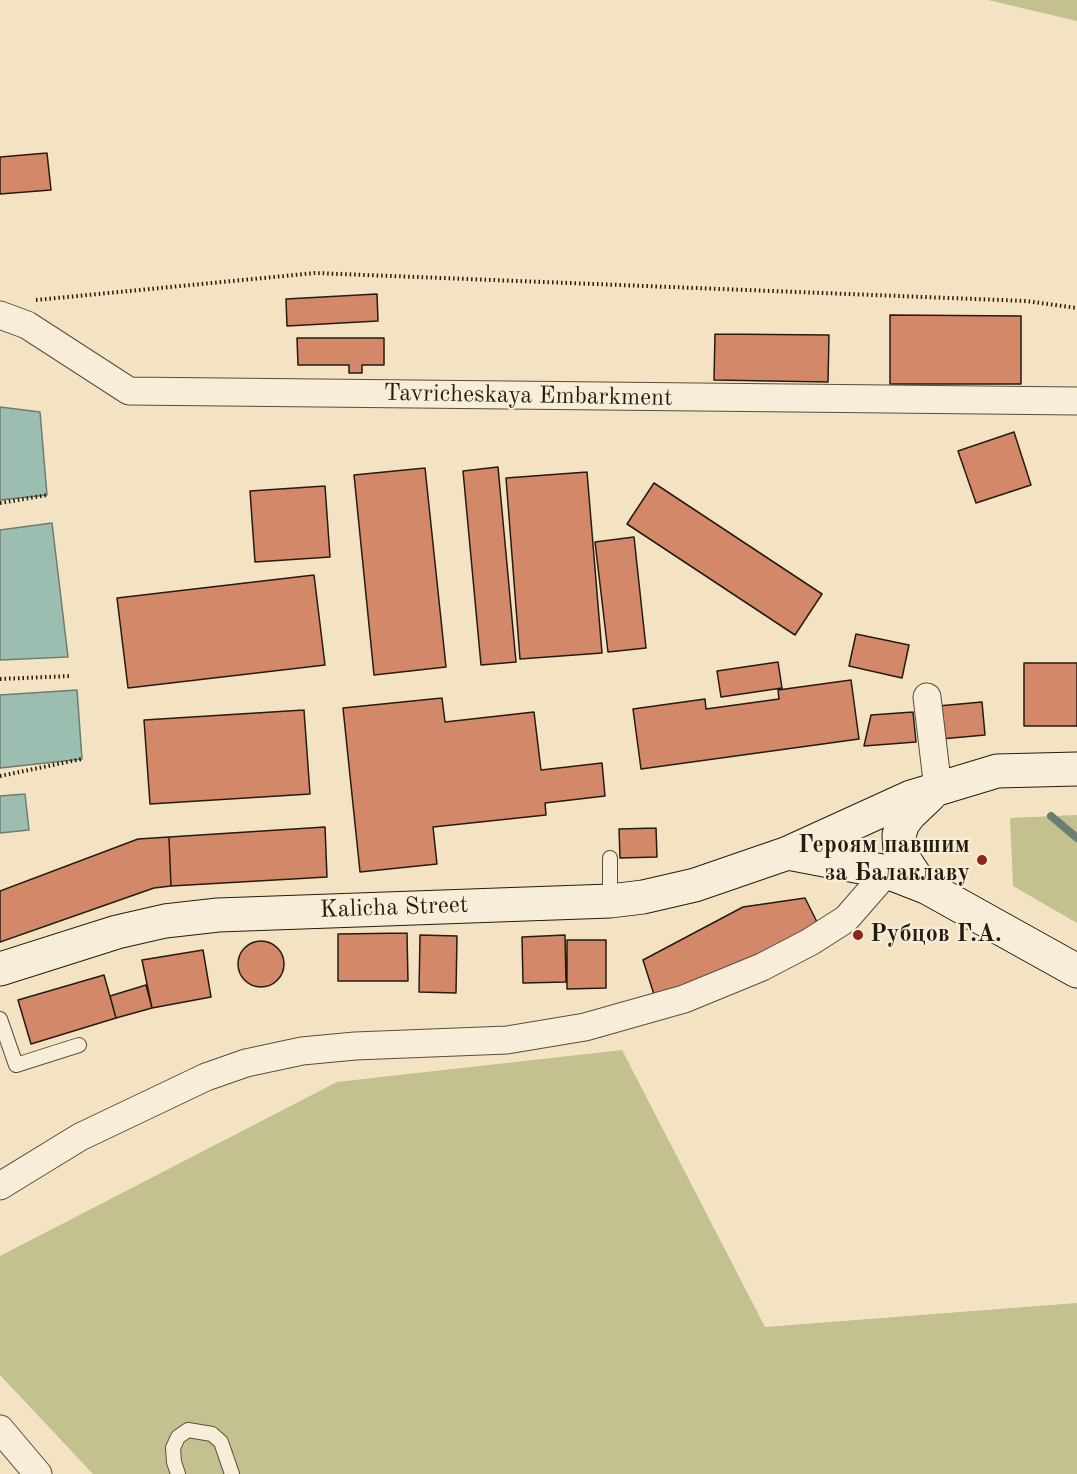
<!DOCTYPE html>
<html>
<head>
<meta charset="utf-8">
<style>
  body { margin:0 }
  canvas { display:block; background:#f4e3c3 }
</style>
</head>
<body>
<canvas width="1077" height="1474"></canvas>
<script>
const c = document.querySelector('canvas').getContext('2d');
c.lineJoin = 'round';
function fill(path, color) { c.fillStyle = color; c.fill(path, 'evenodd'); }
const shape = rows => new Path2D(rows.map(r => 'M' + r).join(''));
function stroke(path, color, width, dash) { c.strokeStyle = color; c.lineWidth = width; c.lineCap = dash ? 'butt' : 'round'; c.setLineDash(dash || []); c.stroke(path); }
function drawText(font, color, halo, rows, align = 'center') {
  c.font = font + ' "Old Standard TT",serif'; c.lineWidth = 4.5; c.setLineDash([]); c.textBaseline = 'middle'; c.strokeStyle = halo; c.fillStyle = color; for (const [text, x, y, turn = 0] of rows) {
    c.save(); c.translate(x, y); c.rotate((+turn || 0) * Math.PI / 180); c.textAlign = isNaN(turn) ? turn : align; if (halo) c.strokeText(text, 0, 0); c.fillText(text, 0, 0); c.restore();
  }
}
fill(shape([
  [988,0,1077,0,1077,21],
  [1077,815,1077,923,1013,886,1010,818],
  [622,1050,765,1327,1077,1303,1077,1474,93,1474,0,1375,0,1256,337,1082]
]), '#c2c18f');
const water = shape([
  [0,407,40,412,47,495,0,500,0,407],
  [52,523,68,657,0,660,0,530,52,523],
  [77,690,82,759,0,768,0,695,77,690],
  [25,794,29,830,0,833,0,796,25,794]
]);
fill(water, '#9cbeb1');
stroke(water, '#6c7d71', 1.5);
stroke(shape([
  [1051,816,1077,838]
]), '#6c7d71', 8);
const building = shape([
  [47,153,51,190,0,194,0,157,47,153],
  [377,294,378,321,287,326,286,299,377,294],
  [890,315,1021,316,1021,384,890,384,890,315],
  [715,334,829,335,828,382,714,380,715,334],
  [297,338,384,338,384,365,362,365,362,373,349,373,349,365,298,365,297,338],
  [1014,432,1031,485,976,503,958,451,1014,432],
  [498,467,516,662,481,665,463,471,498,467],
  [425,468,446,667,374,675,354,475,425,468],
  [587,472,602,653,520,659,506,478,587,472],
  [654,483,822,594,795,635,627,524,654,483],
  [325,486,330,557,255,562,250,491,325,486],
  [634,537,646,648,608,652,595,542,634,537],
  [314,575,325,665,128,688,117,598,314,575],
  [856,634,909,645,902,678,849,666,856,634],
  [778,662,782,688,721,697,717,671,778,662],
  [1024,663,1077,663,1077,726,1024,726,1024,663],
  [851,680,859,739,641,769,633,709,705,699,706,709,779,699,778,690,851,680],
  [442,698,445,722,534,712,541,770,602,763,605,796,545,803,546,815,433,827,437,864,360,872,343,708,442,698],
  [982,702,985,735,941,739,938,706,982,702],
  [304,710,310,794,150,804,144,720,304,710],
  [913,712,916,742,864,746,871,715,913,712],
  [325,827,327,877,171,886,169,837,325,827],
  [656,828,657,857,620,858,619,829,656,828],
  [169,837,171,886,154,888,0,942,0,891,138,839,169,837],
  [805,898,821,930,657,1004,643,960,743,907,805,898],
  [407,933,408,981,338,981,338,934,407,933],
  [420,935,457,936,456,993,419,992,420,935],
  [565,935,566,982,523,983,522,937,565,935],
  [567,940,606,940,606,988,567,989,567,940],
  '238 964a23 23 0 1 1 46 0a23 23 0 1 1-46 0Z',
  [203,950,211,997,152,1008,142,960,203,950],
  [104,975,116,1018,31,1044,18,1000,104,975],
  [146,985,152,1008,116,1018,110,996,146,985]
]);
fill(building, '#d38969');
stroke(building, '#251b10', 1.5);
const service = shape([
  [610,858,610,901],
  [0,1019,16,1065,79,1045],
  [178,1474,174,1462,173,1448,178,1437,188,1430,212,1434,221,1442,232,1474]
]);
const minor = shape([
  [0,315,27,325,129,391,1077,401],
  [927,697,938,789],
  [0,1186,80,1137,206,1077,246,1063,302,1051,355,1046,507,1040,585,1027,684,999,762,967,810,942,846,919,887,872],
  [0,1429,38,1474]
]);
const secondary = shape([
  [788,853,887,872,928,888,1077,971],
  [928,888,915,876,907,864,900,850,899,835,903,823,910,814,930,795],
  [0,969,117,932,165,921,218,915,610,901,643,897,695,885,788,853,911,797,997,771,1077,769]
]);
stroke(service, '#594d3d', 16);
stroke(minor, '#594d3d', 29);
stroke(secondary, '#251b10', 35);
stroke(shape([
  [36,300,315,273,1026,301,1077,308],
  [0,503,47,495],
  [0,679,71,676],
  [0,776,82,759]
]), '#251b10', 4, [1.5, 3]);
stroke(service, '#f8edd8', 14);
stroke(minor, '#f8edd8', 27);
stroke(secondary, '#f8edd8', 33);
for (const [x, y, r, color] of [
  [982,860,6,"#8f2418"],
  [858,935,6,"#8f2418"]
]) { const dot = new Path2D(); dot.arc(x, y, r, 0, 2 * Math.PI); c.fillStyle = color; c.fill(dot); stroke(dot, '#f8edd8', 2); }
drawText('24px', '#251b10', '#f8edd8', [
  ["Tavricheskaya Embarkment",528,396,1],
  ["Kalicha Street",394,908,-2]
]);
drawText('bold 24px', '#251b10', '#f8edd8', [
  ["Героям павшим",970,846],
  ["за Балаклаву",970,874],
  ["Рубцов Г.А.",870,935,"left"]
], 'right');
</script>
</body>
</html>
